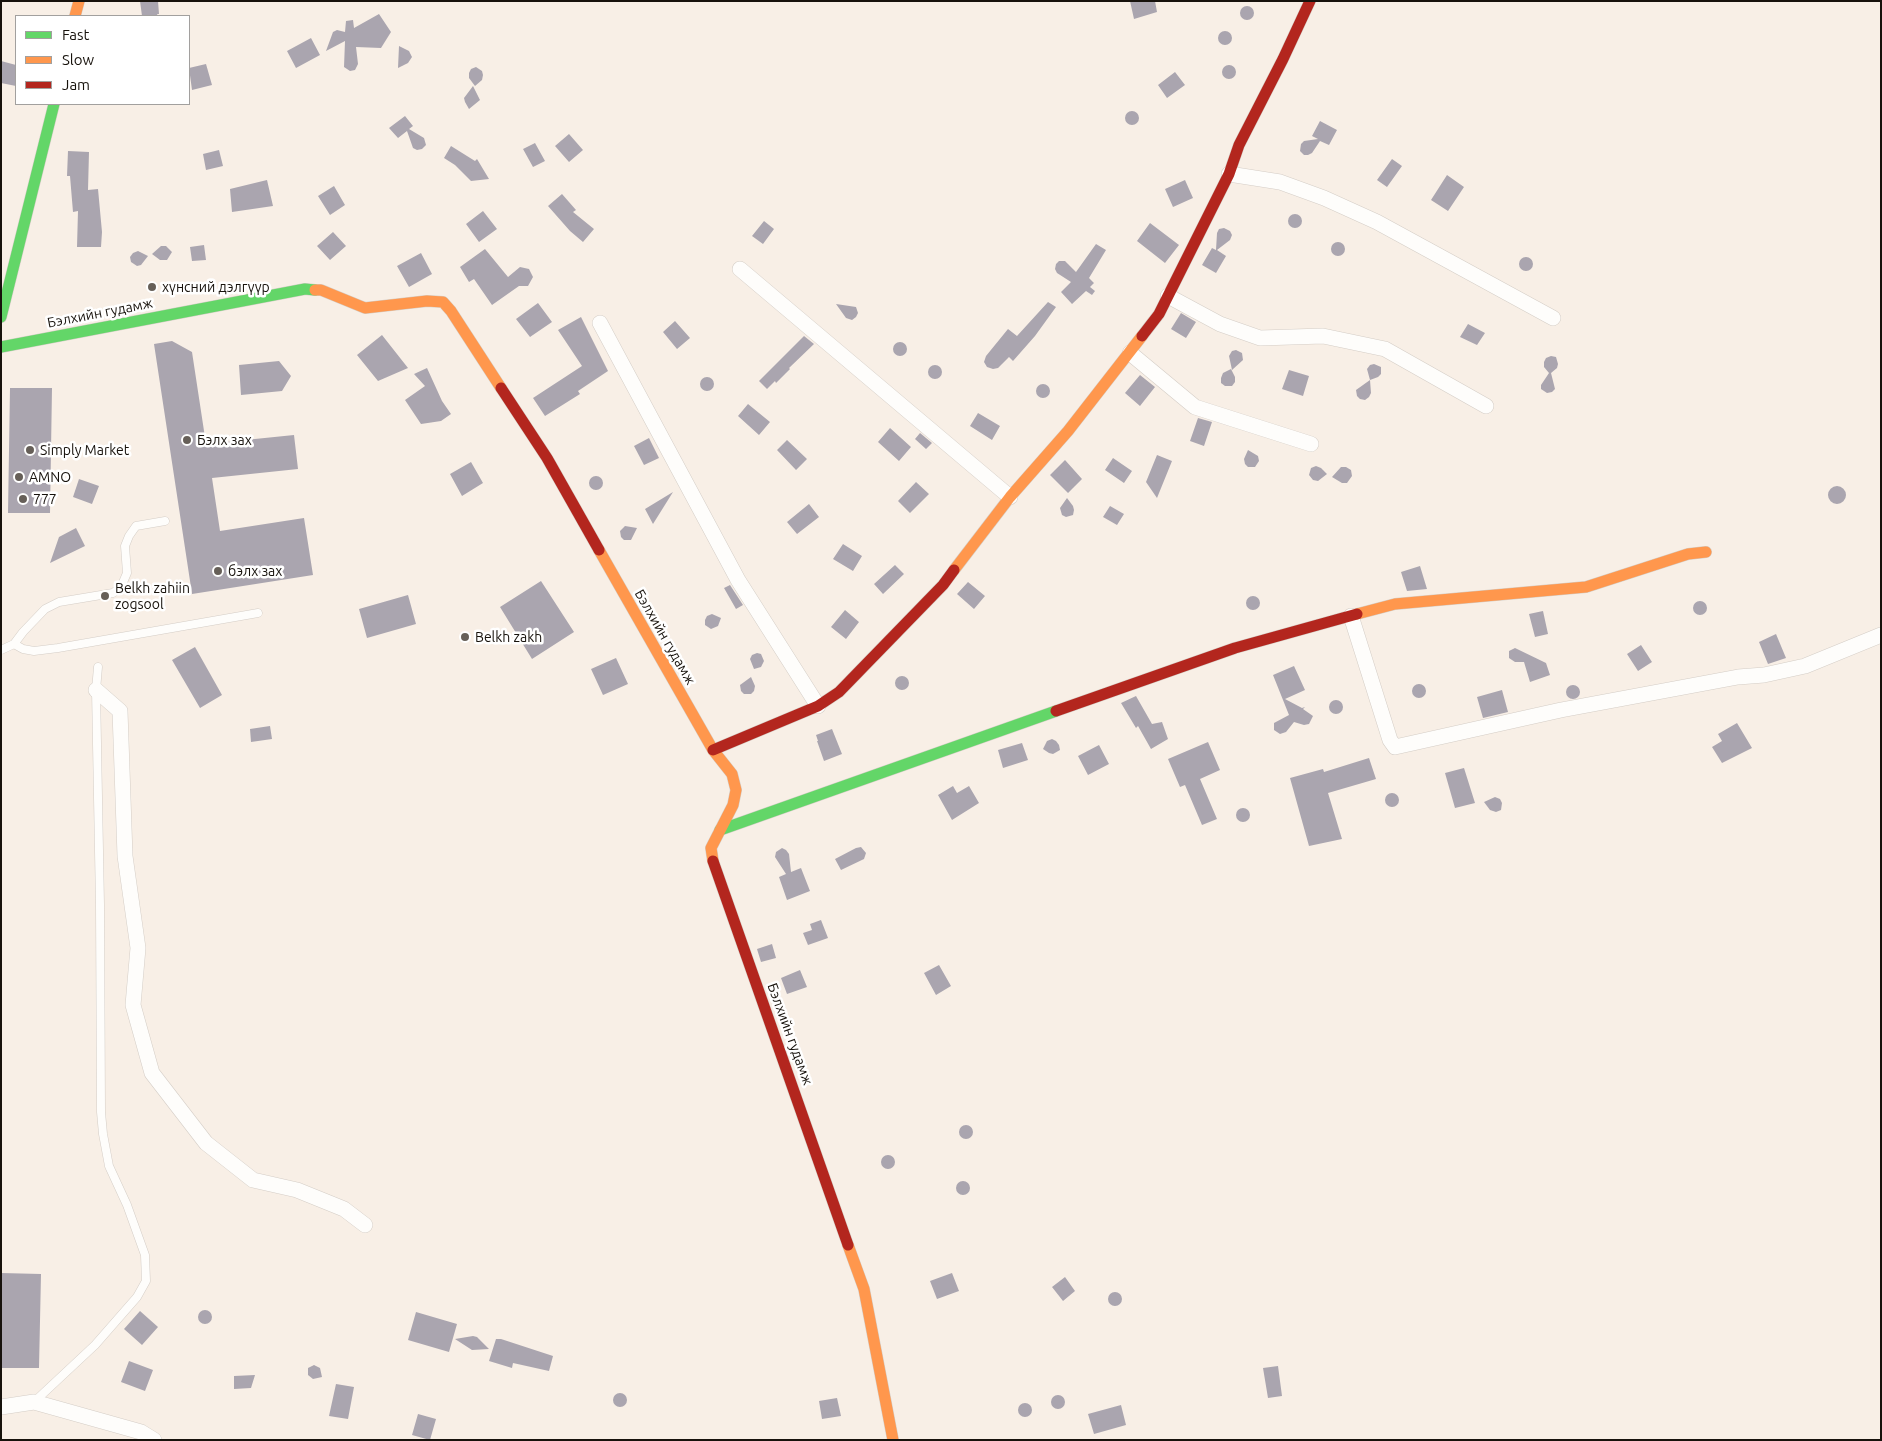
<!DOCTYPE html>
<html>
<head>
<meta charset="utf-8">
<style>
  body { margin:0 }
  #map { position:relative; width:1882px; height:1441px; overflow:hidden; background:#f8efe6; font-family:Ubuntu,sans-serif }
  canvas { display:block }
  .frame { position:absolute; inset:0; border:2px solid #17120c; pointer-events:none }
  .legend { position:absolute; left:15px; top:15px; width:175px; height:90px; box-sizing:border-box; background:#fff; border:1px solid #a2a09e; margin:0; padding:6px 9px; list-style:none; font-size:15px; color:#17120c }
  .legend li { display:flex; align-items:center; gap:10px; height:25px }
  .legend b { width:25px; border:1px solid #a2a09e }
</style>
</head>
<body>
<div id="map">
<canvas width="1882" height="1441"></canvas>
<div class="frame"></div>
<ul class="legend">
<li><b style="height:6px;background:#63d668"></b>Fast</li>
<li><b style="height:6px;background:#ff974d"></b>Slow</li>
<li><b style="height:6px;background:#b3261e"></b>Jam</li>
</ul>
</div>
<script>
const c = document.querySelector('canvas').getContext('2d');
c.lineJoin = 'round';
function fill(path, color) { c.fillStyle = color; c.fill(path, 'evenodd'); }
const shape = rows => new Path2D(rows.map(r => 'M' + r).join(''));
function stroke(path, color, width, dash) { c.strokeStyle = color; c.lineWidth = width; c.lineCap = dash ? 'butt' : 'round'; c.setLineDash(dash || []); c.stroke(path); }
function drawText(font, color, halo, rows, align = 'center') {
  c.font = font + ' Ubuntu,sans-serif'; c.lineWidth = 5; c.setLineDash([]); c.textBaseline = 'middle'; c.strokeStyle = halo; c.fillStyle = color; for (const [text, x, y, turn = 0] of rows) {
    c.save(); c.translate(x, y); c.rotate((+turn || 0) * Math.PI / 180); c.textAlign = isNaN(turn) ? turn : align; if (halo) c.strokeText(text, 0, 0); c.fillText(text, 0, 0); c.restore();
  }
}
fill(shape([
  [140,1,158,1,159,14,157,14,158,16,142,16],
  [1130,1,1155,1,1157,12,1134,19],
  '1240 13a7 7 0 1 1 14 0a7 7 0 1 1-14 0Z',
  [379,14,391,32,381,48,356,47,358,64,355,70,350,71,344,67,345,41,326,51,333,32,337,30,345,32,346,21,353,20,354,28],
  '1218 38a7 7 0 1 1 14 0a7 7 0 1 1-14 0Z',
  [311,38,320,55,296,68,287,51],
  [399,46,409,51,412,57,408,63,398,68],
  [1,61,16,65,16,86,1,83],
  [206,64,212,85,192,90,189,68],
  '1222 72a7 7 0 1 1 14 0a7 7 0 1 1-14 0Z',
  [476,67,482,71,483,75,482,80,475,86,469,78,469,73,471,69],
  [1175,72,1185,85,1167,98,1158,85],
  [473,86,480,100,469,109,465,102,464,98],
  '1125 118a7 7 0 1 1 14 0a7 7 0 1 1-14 0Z',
  [405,116,413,126,409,129,424,138,426,145,422,149,417,150,413,148,407,131,398,138,389,128],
  [1320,121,1337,130,1329,145,1320,141,1312,153,1308,155,1304,155,1300,151,1301,144,1304,141,1318,139,1312,136],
  [569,134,583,150,569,162,555,146],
  [535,143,545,161,533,167,523,149],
  [451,146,475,161,477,159,489,179,471,181,455,165,444,158],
  [219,150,223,166,206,170,203,154],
  [68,151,89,152,88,190,98,189,102,232,101,247,77,247,78,211,73,212,70,176,67,176],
  [1392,159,1402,166,1387,187,1377,180],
  [1447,175,1464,187,1448,211,1431,200],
  [267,180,273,206,232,212,230,189],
  [1185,180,1193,198,1173,207,1165,189],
  [334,186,345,205,330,215,318,196],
  [562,194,576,210,573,212,594,229,583,242,570,231,548,206],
  [483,211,497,229,479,242,466,224],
  '1288 221a7 7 0 1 1 14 0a7 7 0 1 1-14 0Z',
  [764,221,774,229,763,244,752,236],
  [1150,223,1179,245,1165,263,1137,241],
  [1224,228,1230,231,1232,235,1230,240,1217,250,1226,256,1216,273,1202,265,1212,248,1216,250,1217,233,1219,229],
  [333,232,346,246,330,260,317,246],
  '1331 249a7 7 0 1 1 14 0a7 7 0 1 1-14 0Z',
  [1096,244,1106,250,1089,278,1094,283,1090,287,1095,291,1092,295,1086,291,1072,304,1061,292,1071,282,1057,273,1055,269,1056,264,1059,261,1065,261,1076,272],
  [204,245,206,260,192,261,190,247],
  [161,246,166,246,172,252,167,260,160,260,152,254],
  [485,249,508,277,520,267,529,269,533,277,528,286,519,286,492,305,474,279,469,282,460,267],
  [138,251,148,256,141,265,137,266,131,262,130,257,133,253],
  [421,253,432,274,409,287,397,266],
  '1519 264a7 7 0 1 1 14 0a7 7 0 1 1-14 0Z',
  [1048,302,1056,307,1035,336,1013,361,1009,357,998,368,993,369,987,367,984,362,986,356,1008,329,1017,336],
  [538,303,552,322,530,337,516,319],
  [836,304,856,307,858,313,856,317,852,320,846,318],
  [1181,313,1196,322,1186,338,1171,329],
  [581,317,608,371,578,391,580,394,545,416,533,398,582,366,558,330],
  [675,321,690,338,677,349,663,332],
  [1468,324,1485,333,1477,345,1460,337],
  [382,335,408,368,378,381,357,355],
  [804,336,814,344,789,368,790,369,776,383,775,381,767,389,759,381],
  [172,341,192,352,206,444,294,435,298,469,212,478,220,531,304,518,313,575,192,594,154,344],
  '893 349a7 7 0 1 1 14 0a7 7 0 1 1-14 0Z',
  [1236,350,1242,353,1243,360,1232,370,1229,356,1232,351],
  [1551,356,1556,357,1558,364,1557,368,1551,373,1555,389,1552,392,1547,393,1541,389,1541,385,1549,373,1544,367,1544,362,1546,358],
  [279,361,291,376,282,391,241,395,239,365],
  [1374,364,1381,367,1381,374,1378,377,1370,380,1371,393,1369,397,1365,400,1360,399,1357,396,1356,390,1370,380,1367,369,1370,365],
  '928 372a7 7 0 1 1 14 0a7 7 0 1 1-14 0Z',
  [427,368,442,401,451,414,441,421,421,424,405,400,425,386,414,374],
  [1231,369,1235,377,1235,382,1232,386,1225,386,1221,383,1221,378,1223,373],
  [1289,370,1309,376,1303,396,1282,389],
  [1140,375,1155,387,1140,406,1125,393],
  '700 384a7 7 0 1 1 14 0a7 7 0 1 1-14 0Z',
  '1036 391a7 7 0 1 1 14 0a7 7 0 1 1-14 0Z',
  [10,388,52,388,50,513,8,513],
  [748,404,770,422,759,435,738,416],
  [978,413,1000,426,992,440,970,426],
  [1198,418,1212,422,1204,446,1190,441],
  [890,428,911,447,899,461,878,442],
  [920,433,932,443,926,449,915,439],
  [649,438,659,458,644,465,634,446],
  [787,440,807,459,796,470,777,450],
  [1248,450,1258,456,1259,461,1255,467,1248,467,1245,464,1244,459],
  [1157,455,1172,461,1157,498,1146,482],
  [1113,458,1132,471,1124,483,1105,470],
  [1065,460,1082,479,1068,493,1050,475],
  [471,462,483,483,462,496,450,474],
  [1316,466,1321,468,1327,474,1318,481,1313,480,1309,475,1311,468],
  [1341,467,1346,467,1351,470,1352,476,1347,483,1342,483,1332,477],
  '589 483a7 7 0 1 1 14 0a7 7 0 1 1-14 0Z',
  [79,479,99,486,92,504,73,497],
  [916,482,929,494,910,513,898,501],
  '1828 495a9 9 0 1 1 18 0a9 9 0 1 1-18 0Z',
  [673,492,653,524,645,509],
  [1067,498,1073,506,1074,510,1073,515,1066,517,1062,515,1060,508],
  [809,504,819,517,797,534,787,522],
  [1110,506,1124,514,1117,525,1103,517],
  [625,526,637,528,631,540,624,540,621,537,620,531],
  [76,528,85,546,50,563,59,537],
  [843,544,862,556,853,571,833,559],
  [895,565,904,574,883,594,874,584],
  [1420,566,1427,589,1407,591,1401,572],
  [541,581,574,632,532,659,500,607],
  [968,582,985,596,974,609,957,594],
  [730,585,743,605,736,609,724,588],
  [408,595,416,624,367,638,359,609],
  '1246 603a7 7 0 1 1 14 0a7 7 0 1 1-14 0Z',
  '1693 608a7 7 0 1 1 14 0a7 7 0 1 1-14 0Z',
  [845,610,859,622,846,639,831,627],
  [1543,611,1548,634,1535,637,1529,614],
  [712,614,721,618,718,626,711,629,705,625,705,620,707,616],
  [1776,634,1786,658,1768,664,1759,642],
  [1641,645,1652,662,1638,671,1627,654],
  [195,647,222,695,200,708,172,660],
  [1515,648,1546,663,1550,675,1530,682,1524,662,1515,662,1509,658,1509,651],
  [757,653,761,654,764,661,761,667,754,669,750,659,752,655],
  [616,658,628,684,603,695,591,669],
  [1294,666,1305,690,1285,699,1302,708,1305,707,1303,709,1313,716,1309,724,1304,725,1294,722,1286,732,1280,734,1274,730,1274,723,1289,715,1273,675],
  '895 683a7 7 0 1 1 14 0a7 7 0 1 1-14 0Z',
  [751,677,755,686,754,691,751,694,744,694,741,691,740,685],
  '1412 691a7 7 0 1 1 14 0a7 7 0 1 1-14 0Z',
  '1566 692a7 7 0 1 1 14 0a7 7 0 1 1-14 0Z',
  [1502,690,1508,712,1483,718,1477,697],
  [1136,696,1152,724,1162,722,1168,739,1151,749,1138,726,1136,728,1121,703],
  '1329 707a7 7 0 1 1 14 0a7 7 0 1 1-14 0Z',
  [1737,723,1752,748,1722,763,1712,747,1722,741,1718,734],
  [270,726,272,739,251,742,250,729],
  [832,729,842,754,824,761,817,741,818,741,816,735],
  [1052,739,1056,741,1059,745,1060,750,1053,754,1049,753,1043,749,1047,741],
  [1208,742,1220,770,1200,779,1217,819,1202,825,1185,785,1180,787,1168,759],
  [1022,743,1028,760,1003,768,998,750],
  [1099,745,1109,764,1088,775,1078,756],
  [1369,758,1376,779,1328,793,1342,839,1309,846,1290,778,1323,769,1324,772],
  [1464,768,1475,803,1455,808,1445,773],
  [953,786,957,793,969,786,979,803,952,820,938,795],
  '1385 800a7 7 0 1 1 14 0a7 7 0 1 1-14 0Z',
  [1495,797,1500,799,1502,803,1501,810,1496,812,1490,810,1484,802],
  '1236 815a7 7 0 1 1 14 0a7 7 0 1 1-14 0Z',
  [861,847,866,853,864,859,841,870,835,859,856,848],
  [782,848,786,850,789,854,791,872,801,868,810,891,787,900,779,877,786,874,775,857,776,852],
  [821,920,828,938,808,945,803,933,812,930,810,924],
  [772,944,776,958,761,962,757,949],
  [939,965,951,986,936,995,924,973],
  [800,970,807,987,787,994,781,978],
  '959 1132a7 7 0 1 1 14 0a7 7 0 1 1-14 0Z',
  '881 1162a7 7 0 1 1 14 0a7 7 0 1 1-14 0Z',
  '956 1188a7 7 0 1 1 14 0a7 7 0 1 1-14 0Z',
  [1,1273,41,1274,39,1368,1,1368],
  [952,1273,959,1291,937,1299,930,1281],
  [1065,1277,1075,1291,1063,1301,1052,1287],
  '1108 1299a7 7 0 1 1 14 0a7 7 0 1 1-14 0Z',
  '198 1317a7 7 0 1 1 14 0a7 7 0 1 1-14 0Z',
  [140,1311,158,1327,142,1345,124,1329],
  [416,1312,457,1324,449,1352,408,1340],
  [473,1336,477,1337,489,1349,472,1350,455,1339],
  [496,1339,501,1339,553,1356,549,1371,513,1363,512,1368,489,1361],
  [129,1361,153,1370,145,1391,121,1382],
  [314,1365,320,1368,322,1377,313,1379,308,1375,308,1368],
  [1278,1366,1282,1396,1268,1398,1263,1368],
  [255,1375,251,1388,234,1389,234,1376],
  [336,1384,354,1387,348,1419,329,1416],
  '613 1400a7 7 0 1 1 14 0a7 7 0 1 1-14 0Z',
  '1051 1402a7 7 0 1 1 14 0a7 7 0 1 1-14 0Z',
  [837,1398,841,1416,822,1419,819,1401],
  '1018 1410a7 7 0 1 1 14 0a7 7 0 1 1-14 0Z',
  [1121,1405,1126,1425,1094,1434,1088,1414],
  [418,1414,436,1419,430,1440,412,1435]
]), '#aaa5af');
const lane = shape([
  [14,644,23,649,34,651,58,648,258,613],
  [1,650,14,644,23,632,45,609,59,602,113,593,121,587,127,573,125,546,129,536,136,526,165,521],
  [34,1402,95,1345,137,1297,146,1281,145,1255,127,1205,109,1166,103,1134,101,1112,100,905,96,690,98,667]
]);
const street = shape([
  [1229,174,1280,182,1324,198,1377,222,1553,318],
  [740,269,1010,497],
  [1168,296,1220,324,1260,338,1323,336,1385,349,1486,406],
  [600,323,738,580,818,706],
  [1130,353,1195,407,1311,444],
  [1351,616,1390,740,1395,747,1561,710,1738,677,1764,675,1805,666,1881,635],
  [96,690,120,711,125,856,138,948,133,1005,152,1073,206,1143,253,1180,297,1190,344,1209,365,1225],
  [1,1407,34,1402,141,1432,154,1440]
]);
const fast = shape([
  [1,317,54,104],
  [1,347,305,289,315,290],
  [720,830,1056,711]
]);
const slow = shape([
  [75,16,79,1],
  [315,290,321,290,365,308,427,301,443,302,451,311,501,388],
  [599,550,713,750,732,774,736,790,733,805,711,848,713,861],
  [954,570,1010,497,1068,431,1142,336],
  [1357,614,1395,604,1586,587,1688,554,1706,552],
  [848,1245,864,1289,893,1440]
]);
const jam = shape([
  [1142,336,1159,314,1229,174,1239,145,1283,59,1310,1],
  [501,388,547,458,599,550],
  [1056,711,1235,648,1357,614],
  [713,750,818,706,839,692,943,585,954,570],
  [713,861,848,1245]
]);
stroke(lane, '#d4cdc6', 9);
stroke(street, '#d4cdc6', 16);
stroke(fast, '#d4cdc6', 12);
stroke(slow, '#d4cdc6', 12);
stroke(jam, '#d4cdc6', 12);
stroke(lane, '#fefdfb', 8);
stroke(street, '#fefdfb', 15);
stroke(fast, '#63d668', 11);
stroke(slow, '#ff974d', 11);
stroke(jam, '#b3261e', 11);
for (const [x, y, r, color] of [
  [152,287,5,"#665f58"],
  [187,440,5,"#665f58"],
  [30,450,5,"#665f58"],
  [19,477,5,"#665f58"],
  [23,499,5,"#665f58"],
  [218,571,5,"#665f58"],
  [105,596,5,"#665f58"],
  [465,637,5,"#665f58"]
]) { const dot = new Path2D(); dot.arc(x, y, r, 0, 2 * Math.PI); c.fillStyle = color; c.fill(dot); stroke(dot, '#fff', 2); }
drawText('14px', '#17120c', '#fff', [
  ["хүнсний дэлгүүр",162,287],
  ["Бэлх зах",197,440],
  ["Simply Market",40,450],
  ["AMNO",29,477],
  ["777",33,499],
  ["бэлх зах",228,571],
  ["Belkh zahiin",115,588],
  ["zogsool",115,604],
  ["Belkh zakh",475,637]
], 'left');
drawText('14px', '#17120c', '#fff', [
  ["Бэлхийн гудамж",100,313,-11],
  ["Бэлхийн гудамж",665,637,60],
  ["Бэлхийн гудамж",790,1034,70]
]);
</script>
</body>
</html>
